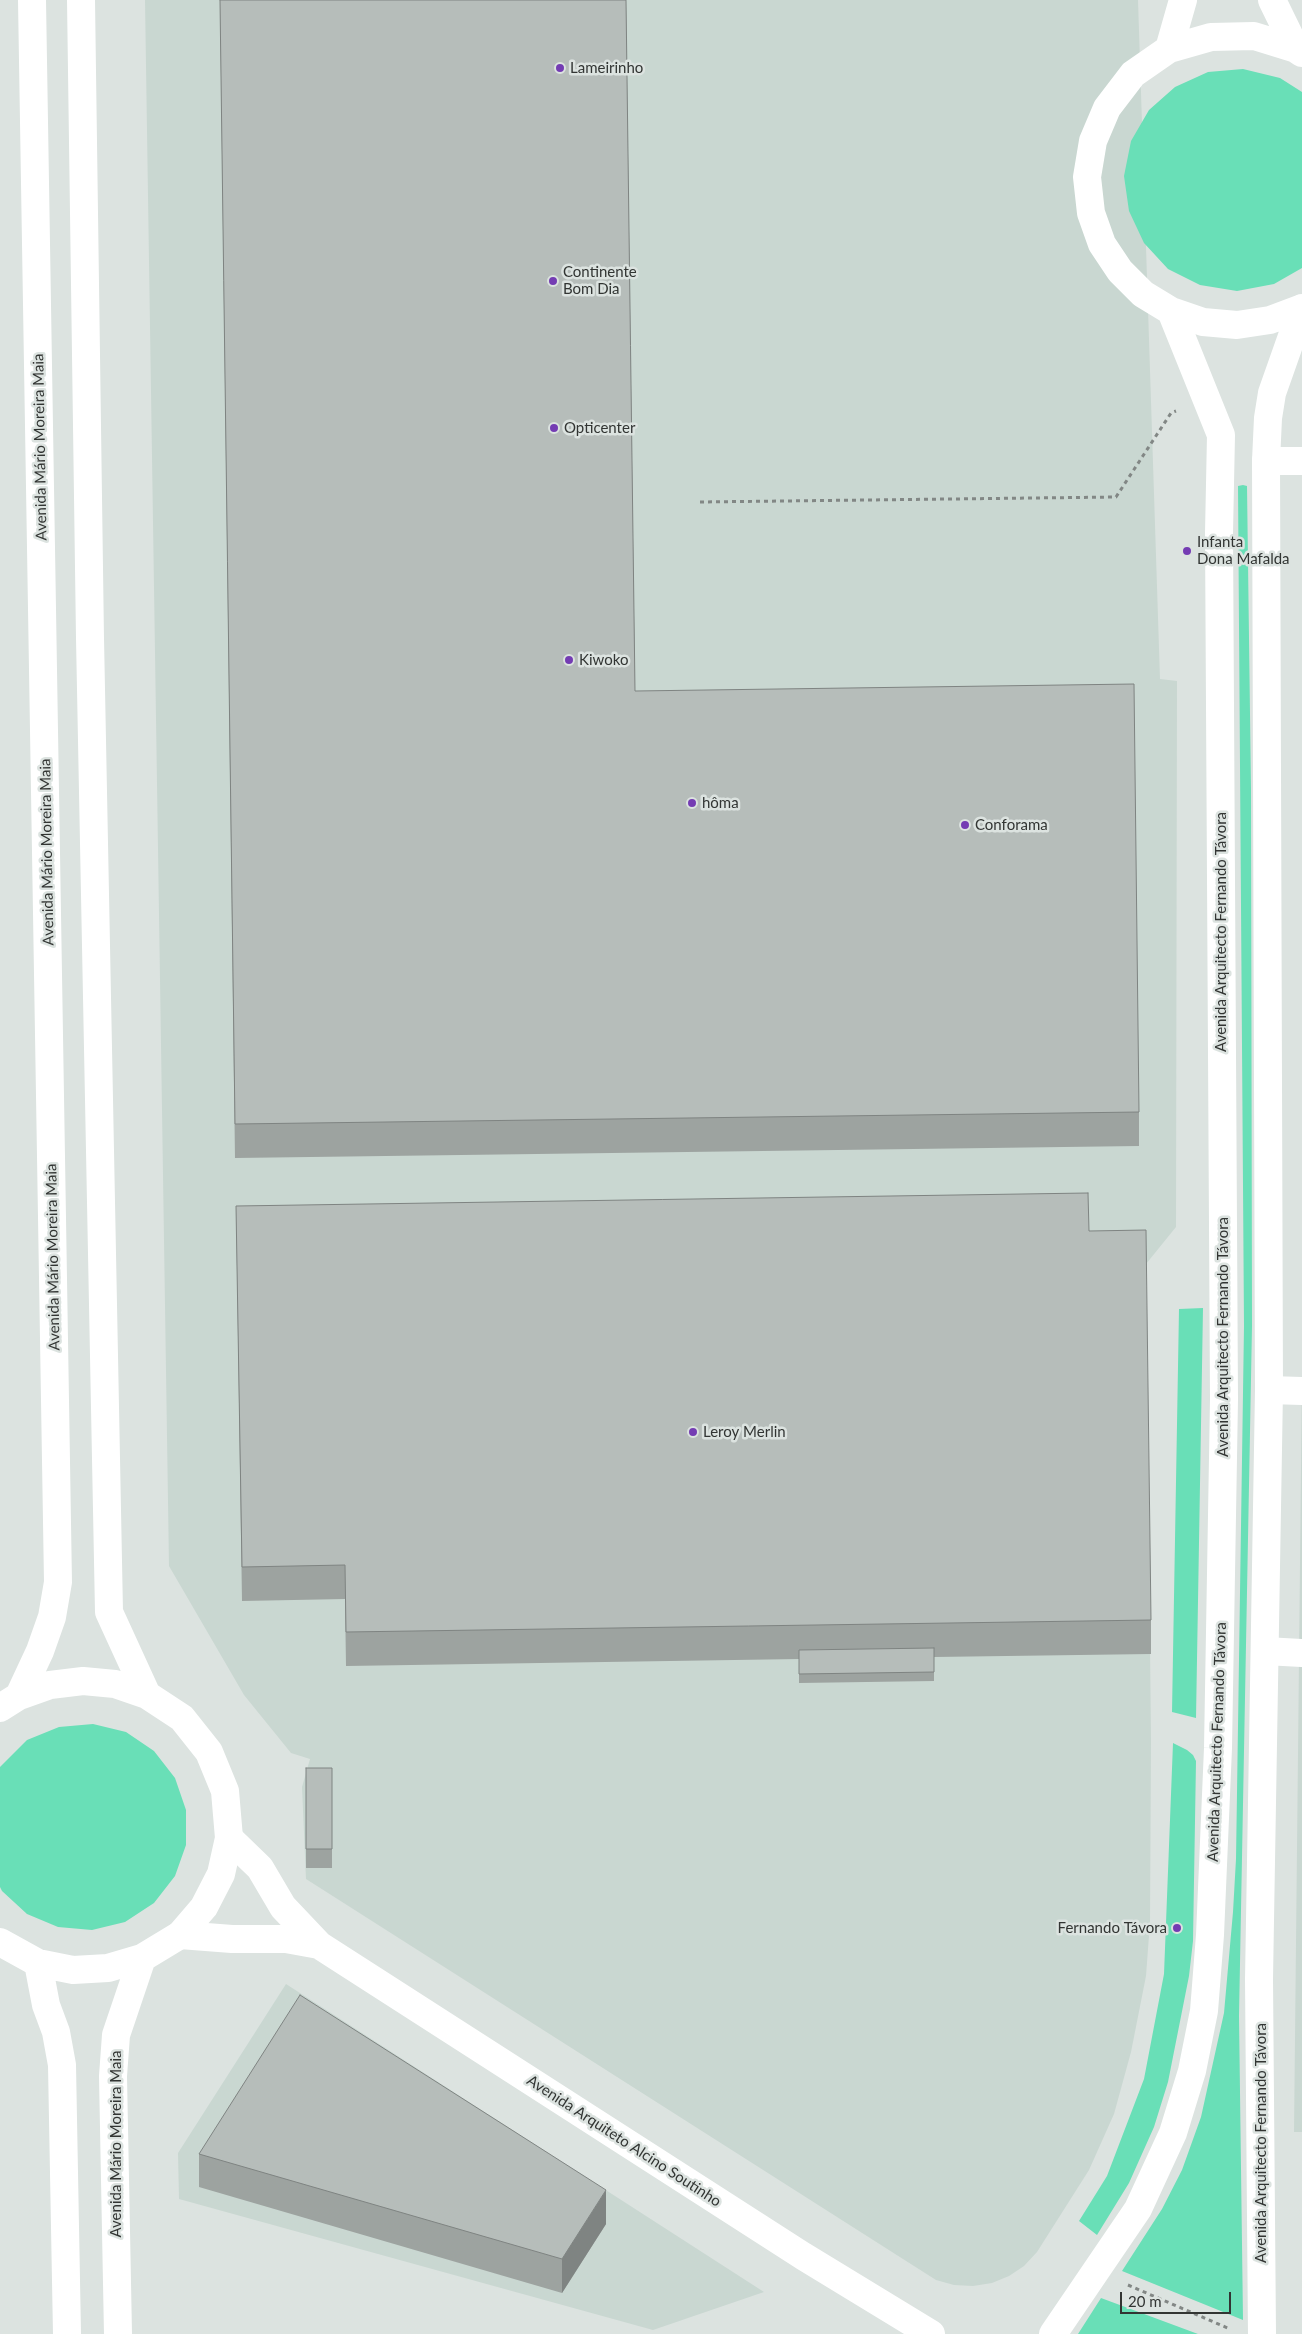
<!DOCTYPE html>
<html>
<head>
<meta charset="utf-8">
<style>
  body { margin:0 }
  #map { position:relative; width:1302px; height:2334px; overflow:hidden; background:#dce3e0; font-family:Lato,sans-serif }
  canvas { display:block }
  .scale { position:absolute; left:1120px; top:2292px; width:111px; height:22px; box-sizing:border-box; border:2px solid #323533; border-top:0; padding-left:6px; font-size:15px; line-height:18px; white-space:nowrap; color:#323533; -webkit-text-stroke:4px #dce3e0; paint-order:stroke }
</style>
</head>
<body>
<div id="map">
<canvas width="1302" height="2334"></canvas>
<div class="scale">20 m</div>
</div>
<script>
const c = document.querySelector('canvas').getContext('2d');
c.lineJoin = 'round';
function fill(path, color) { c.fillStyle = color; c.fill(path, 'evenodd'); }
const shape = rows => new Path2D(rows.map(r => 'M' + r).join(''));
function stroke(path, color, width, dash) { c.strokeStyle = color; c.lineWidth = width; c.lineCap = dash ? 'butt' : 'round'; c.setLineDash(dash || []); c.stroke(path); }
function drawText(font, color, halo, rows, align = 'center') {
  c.font = font + ' Lato,sans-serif'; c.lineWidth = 5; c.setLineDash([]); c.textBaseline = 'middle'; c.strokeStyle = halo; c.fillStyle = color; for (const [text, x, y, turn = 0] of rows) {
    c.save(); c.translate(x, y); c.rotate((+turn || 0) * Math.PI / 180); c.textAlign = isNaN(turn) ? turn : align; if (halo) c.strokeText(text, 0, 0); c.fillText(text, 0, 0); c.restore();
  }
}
fill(shape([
  [145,0,1138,0,1160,679,1177,681,1176,1227,1146,1264,1151,1741,1150,1922,1146,1976,1131,2052,1114,2114,1089,2170,1037,2252,1024,2266,1009,2276,992,2283,973,2286,954,2285,936,2280,306,1879,302,1787,310,1759,291,1753,244,1695,169,1566],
  [1302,1374,1302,2132,1294,2132],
  [286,1984,764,2292,653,2330,179,2199,178,2153]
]), '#c9d7d1');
fill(shape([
  [1243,69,1280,78,1302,92,1302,268,1274,284,1237,291,1200,285,1168,269,1144,243,1129,211,1124,176,1131,141,1149,110,1175,87,1208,72],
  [1243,485,1247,486,1251,790,1252,1326,1239,2016,1243,2320,1122,2271,1162,2209,1182,2170,1201,2117,1224,2013,1233,1912,1236,1859,1244,1326,1238,486],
  [1203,1308,1196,1718,1172,1712,1179,1309],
  [93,1724,126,1732,154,1751,175,1778,186,1810,186,1845,175,1876,154,1903,125,1922,92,1930,58,1927,27,1914,2,1891,0,1887,0,1767,27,1740,59,1727],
  [1173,1743,1187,1750,1193,1755,1196,1761,1193,1941,1189,1976,1168,2082,1154,2127,1129,2183,1097,2235,1079,2221,1107,2176,1144,2079,1164,1974],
  [1101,2298,1198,2334,1078,2334]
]), '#69dfb7');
stroke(shape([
  [700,502,1116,497,1171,413,1176,411],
  [1128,2285,1230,2329]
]), '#828785', 3, [4, 4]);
stroke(shape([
  [1266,461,1302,461],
  [1269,1390,1302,1391],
  [1265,1651,1302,1653],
  [229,1838,260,1868,283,1907,319,1945,803,2256,931,2334],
  [180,1935,232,1939,286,1939,319,1945]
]), '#fff', 28);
stroke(shape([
  [81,0,90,638,109,1612,147,1695],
  [1272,0,1296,49],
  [1169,49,1183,0],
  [1302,53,1296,49,1254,36,1211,37,1169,49,1133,74,1107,108,1093,141,1087,177,1091,213,1102,244,1120,271,1143,294,1171,311,1203,322,1237,325,1270,320,1302,308],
  [19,1696,40,1651,52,1617,58,1582,32,0],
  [0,1708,19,1696,50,1685,83,1681,115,1684,147,1695,182,1718,209,1752,225,1791,229,1838,221,1874,204,1907,180,1935,142,1958,108,1968,73,1970,38,1963,0,1942],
  [38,1963,46,2005,56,2032,62,2065,67,2334],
  [118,2334,113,2076,116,2035,142,1958],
  [1053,2334,1138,2209,1173,2133,1192,2071,1204,2011,1210,1935,1218,1748,1224,1399,1219,533,1221,435,1171,311],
  [1262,2334,1259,1979,1269,1390,1266,461,1268,418,1272,393,1302,308]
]), '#fff', 28);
fill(shape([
  [220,0,626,0,635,691,1139,1112,1139,1146,235,1158],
  [236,1206,1089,1231,1151,1620,1151,1654,934,1657,934,1681,799,1683,799,1659,346,1666,345,1599,242,1601],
  [306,1768,332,1768,332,1868,306,1868],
  [199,2154,606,2224,562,2293,199,2187]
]), '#9da3a0');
fill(shape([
  [606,2190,606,2224,562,2293,562,2259]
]), '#7f8482');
const building = shape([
  [220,0,626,0,635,691,1134,684,1139,1112,235,1124,220,0],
  [1088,1193,1089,1231,1146,1230,1151,1620,346,1632,345,1565,242,1567,236,1206,1088,1193],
  [934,1648,934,1672,799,1674,799,1650,934,1648],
  [306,1768,332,1768,332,1849,306,1849,306,1768],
  [300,1995,606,2190,562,2259,199,2154,300,1995]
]);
fill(building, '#b6bdba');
stroke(building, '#7f8482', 1);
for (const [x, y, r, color] of [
  [560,68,5,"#743cb3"],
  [553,281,5,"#743cb3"],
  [554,428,5,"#743cb3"],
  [1187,551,5,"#743cb3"],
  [569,660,5,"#743cb3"],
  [692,803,5,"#743cb3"],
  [965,825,5,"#743cb3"],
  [693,1432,5,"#743cb3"],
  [1177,1928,5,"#743cb3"]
]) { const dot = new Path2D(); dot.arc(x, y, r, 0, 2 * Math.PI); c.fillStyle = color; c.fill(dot); stroke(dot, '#dce3e0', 2); }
drawText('15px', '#323533', '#dce3e0', [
  ["Lameirinho",570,68],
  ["Continente",563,272],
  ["Bom Dia",563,289],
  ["Opticenter",564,428],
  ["Infanta",1197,542],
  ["Dona Mafalda",1197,559],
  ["Kiwoko",579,660],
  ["hôma",702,803],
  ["Conforama",975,825],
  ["Leroy Merlin",703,1432],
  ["Fernando Távora",1167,1928,"right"]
], 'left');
drawText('15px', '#323533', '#dce3e0', [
  ["Avenida Mário Moreira Maia",40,447,-91],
  ["Avenida Mário Moreira Maia",47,852,-91],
  ["Avenida Arquitecto Fernando Távora",1221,932,-90],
  ["Avenida Mário Moreira Maia",53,1257,-91],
  ["Avenida Arquitecto Fernando Távora",1223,1337,-90],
  ["Avenida Arquitecto Fernando Távora",1217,1742,-88],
  ["Avenida Arquiteto Alcino Soutinho",624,2141,33],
  ["Avenida Arquitecto Fernando Távora",1261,2143,-90],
  ["Avenida Mário Moreira Maia",116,2144,-90]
]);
</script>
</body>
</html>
